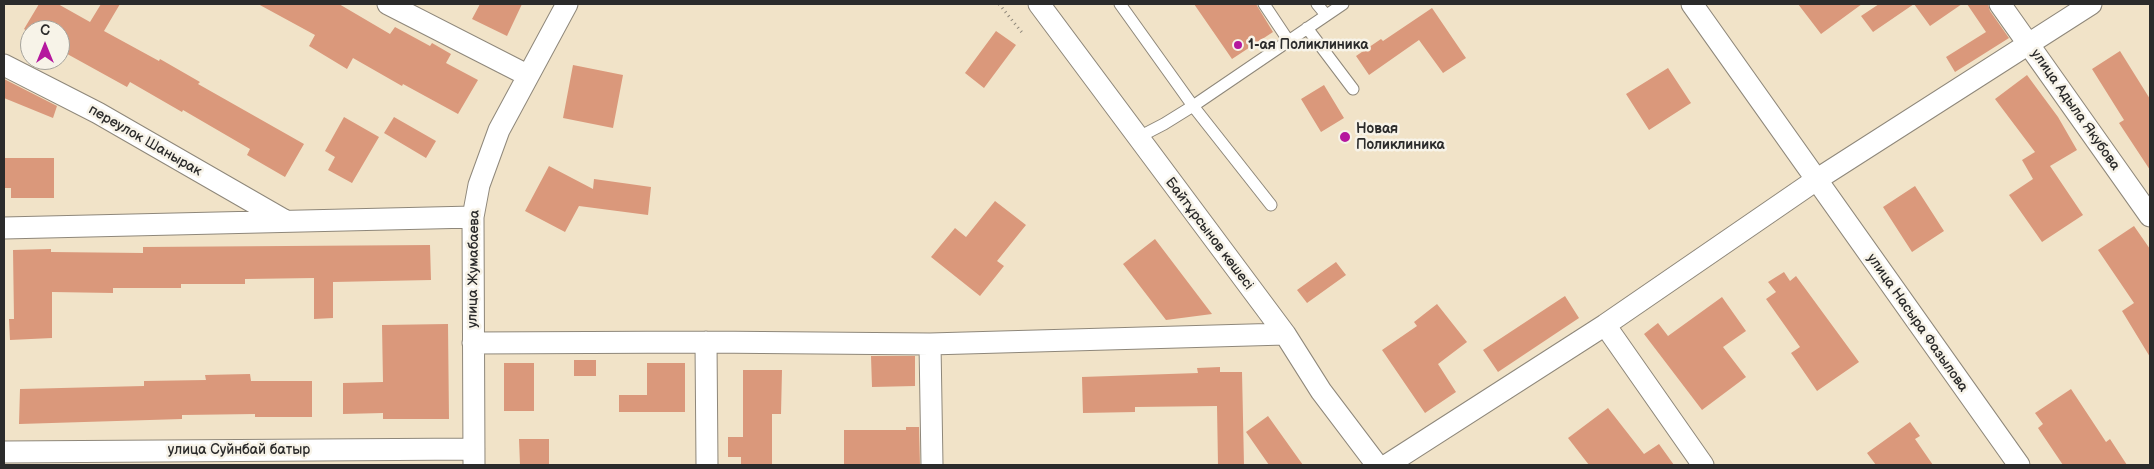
<!DOCTYPE html>
<html>
<head>
<meta charset="utf-8">
<style>
  body { margin:0 }
  #map { position:relative; width:2154px; height:469px; overflow:hidden; background:#f1e3c8; font-family:"Balsamiq Sans",sans-serif }
  canvas { display:block }
  .frame { position:absolute; inset:0; border:5px solid #2b2b2b; pointer-events:none }
  .north { position:absolute; left:20px; top:20px; width:50px; height:50px; box-sizing:border-box; background:#f7f3e8; border:1px solid #a5a39c; border-radius:50%; rotate:0deg; font-size:14px; font-weight:700; line-height:20px; text-align:center; color:#2b2b2b }
  .north::after { content:''; display:block; margin:auto; width:18px; height:22px; background:#b5179e; clip-path:polygon(50% 0,100% 100%,50% 72%,0 100%) }
</style>
</head>
<body>
<div id="map">
<canvas width="2154" height="469"></canvas>
<div class="frame"></div>
<div class="north">С</div>
</div>
<script>
const c = document.querySelector('canvas').getContext('2d');
c.lineJoin = 'round';
function fill(path, color) { c.fillStyle = color; c.fill(path, 'evenodd'); }
const shape = rows => new Path2D(rows.map(r => 'M' + r).join(''));
function stroke(path, color, width, dash) { c.strokeStyle = color; c.lineWidth = width; c.lineCap = dash ? 'butt' : 'round'; c.setLineDash(dash || []); c.stroke(path); }
function drawText(font, color, halo, rows, align = 'center') {
  c.font = font + ' "Balsamiq Sans",sans-serif'; c.lineWidth = 5; c.setLineDash([]); c.textBaseline = 'middle'; c.strokeStyle = halo; c.fillStyle = color; for (const [text, x, y, turn = 0] of rows) {
    c.save(); c.translate(x, y); c.rotate((+turn || 0) * Math.PI / 180); c.textAlign = isNaN(turn) ? turn : align; if (halo) c.strokeText(text, 0, 0); c.fillText(text, 0, 0); c.restore();
  }
}
fill(shape([
  [39,4,58,4,90,22,101,4,120,4,104,31,159,61,160,59,200,82,198,84,304,144,285,177,247,155,250,149,183,110,182,112,130,82,127,87,60,50,60,30,30,30,30,33,24,29],
  [258,4,339,4,390,34,395,27,430,46,432,43,451,54,446,63,478,80,458,114,403,84,402,86,353,58,347,69,309,46,315,35],
  [480,4,522,4,507,36,472,19],
  [1194,4,1256,4,1273,32,1232,59],
  [1798,4,1862,4,1821,34],
  [1879,4,1962,4,1930,26,1914,4,1873,32,1861,16],
  [1967,4,1988,4,1990,11,2009,38,1955,72,1946,57,1986,32],
  [1432,8,1466,58,1443,73,1419,40,1369,75,1356,56,1381,39,1383,41],
  [996,31,1016,45,984,88,965,73],
  [2120,51,2150,99,2150,170,2119,123,2124,120,2092,69],
  [573,65,623,75,613,128,563,118],
  [1668,68,1691,103,1649,130,1626,94],
  [2027,75,2058,117,2077,150,2050,166,2083,215,2042,242,2009,195,2033,179,2022,160,2035,152,1995,99],
  [4,79,57,106,53,118,4,98],
  [1324,85,1344,118,1321,132,1301,99],
  [344,117,379,137,352,183,328,170,335,157,325,151],
  [394,117,436,141,426,158,384,133],
  [4,158,54,158,54,198,11,198,11,188,4,188],
  [549,166,593,189,594,179,651,187,648,215,579,206,565,232,525,211],
  [1915,186,1944,231,1912,252,1883,207],
  [995,201,1026,225,997,261,1004,266,980,296,931,257,955,228,966,237],
  [2134,226,2150,249,2150,357,2122,311,2134,303,2098,250],
  [1155,239,1212,314,1166,320,1123,264],
  [430,245,431,280,333,282,333,318,314,319,314,278,245,279,245,284,181,284,181,288,113,288,113,293,52,292,52,338,10,340,9,319,14,319,13,250,51,249,51,252,143,253,143,247],
  [1336,262,1346,275,1307,303,1297,290],
  [1784,272,1790,281,1796,276,1859,362,1817,391,1791,353,1800,347,1766,299,1776,292,1768,282],
  [1565,296,1579,318,1498,372,1483,350],
  [1722,297,1746,331,1723,347,1746,377,1702,410,1644,334,1658,323,1668,336],
  [1437,304,1467,342,1438,364,1456,392,1425,413,1382,350,1417,326,1414,322],
  [448,324,449,419,383,419,383,413,343,414,343,383,383,382,382,325],
  [871,356,915,356,915,386,872,387],
  [574,360,596,360,596,376,574,376],
  [504,363,534,363,534,411,504,411],
  [647,363,685,363,685,412,619,412,619,395,647,395],
  [1220,367,1220,372,1242,372,1244,465,1218,465,1217,406,1135,407,1135,412,1083,413,1082,377,1198,373,1197,368],
  [743,370,782,370,781,414,772,414,772,465,741,465,741,457,728,457,728,437,743,437],
  [250,374,251,381,312,381,312,417,255,417,255,414,182,415,182,419,19,424,20,389,144,386,144,381,206,380,205,375],
  [2071,389,2106,442,2110,439,2127,465,2063,465,2038,428,2043,424,2035,413],
  [1608,408,1644,454,1659,444,1674,465,1589,465,1568,438],
  [1268,416,1303,465,1269,465,1246,432],
  [1910,422,1920,436,1915,439,1933,465,1876,465,1867,453],
  [906,427,919,427,920,465,844,465,844,430,906,430],
  [519,439,549,439,549,465,520,465]
]), '#da987b');
const service = shape([
  [1120,4,1193,106,1271,205],
  [1264,4,1288,40],
  [1317,4,1326,15],
  [1307,28,1353,89],
  [1137,138,1164,124,1193,106,1343,4]
]);
const minor = shape([
  [388,4,527,75],
  [1039,4,1285,334,1321,391,1377,465],
  [1692,4,2019,465],
  [2000,4,2150,216],
  [4,65,98,113,284,220],
  [4,228,473,217],
  [1605,325,1703,465],
  [706,342,707,465],
  [473,343,706,342,930,344,1285,334],
  [930,344,932,465],
  [4,452,474,449],
  [474,465,473,217,479,185,499,130,567,4],
  [1387,465,1605,325,1816,180,2091,4]
]);
stroke(service, '#8e877a', 13);
stroke(minor, '#8e877a', 23);
stroke(shape([
  [999,4,1024,35]
]), '#8e877a', 3, [1, 4]);
stroke(service, '#fff', 11);
stroke(minor, '#fff', 21);
for (const [x, y, r, color] of [
  [1238,45,5,"#b5179e"],
  [1345,137,6,"#b5179e"]
]) { const dot = new Path2D(); dot.arc(x, y, r, 0, 2 * Math.PI); c.fillStyle = color; c.fill(dot); stroke(dot, '#f7f3e8', 2); }
drawText('bold 14px', '#2b2b2b', '#f7f3e8', [
  ["1-ая Поликлиника",1248,45],
  ["Новая",1356,129],
  ["Поликлиника",1356,145]
], 'left');
drawText('14px', '#2b2b2b', '#f7f3e8', [
  ["улица Адыла Якубова",2075,110,55],
  ["переулок Шанырак",145,141,30],
  ["Байтұрсынов көшесі",1209,234,53],
  ["улица Жумабаева",474,269,-89],
  ["улица Насыра Фазылова",1917,323,55],
  ["улица Суйнбай батыр",239,450]
]);
</script>
</body>
</html>
